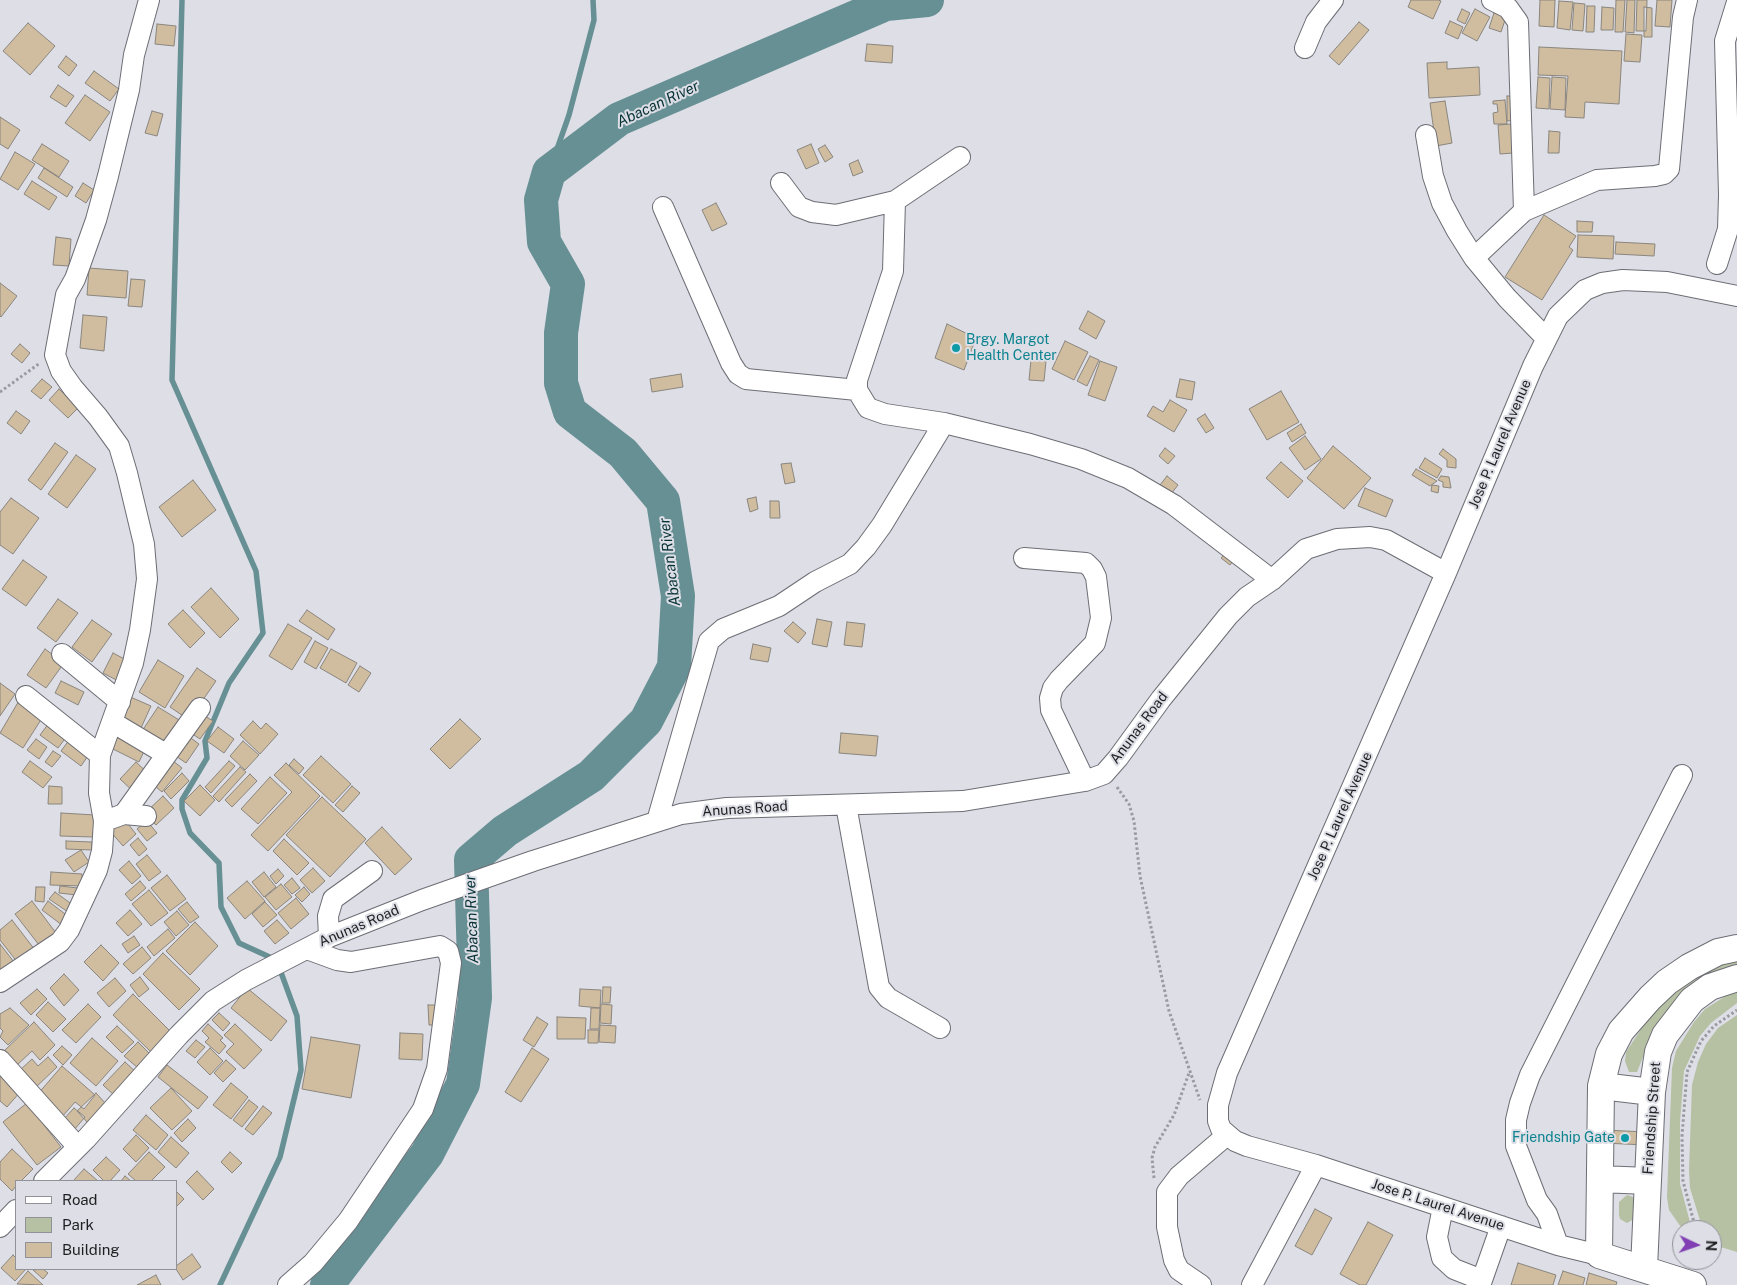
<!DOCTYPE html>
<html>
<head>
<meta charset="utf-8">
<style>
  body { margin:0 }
  #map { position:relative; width:1737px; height:1285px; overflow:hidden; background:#dddee6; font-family:"Public Sans",sans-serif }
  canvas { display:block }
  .legend { position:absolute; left:15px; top:1180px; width:162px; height:90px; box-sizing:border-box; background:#dddee6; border:1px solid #919298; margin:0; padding:6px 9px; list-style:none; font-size:15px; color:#1f1f22 }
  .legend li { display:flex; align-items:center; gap:10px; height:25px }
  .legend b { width:25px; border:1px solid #919298 }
  .north { position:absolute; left:1672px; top:1220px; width:50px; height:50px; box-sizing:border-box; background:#dddee6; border:1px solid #919298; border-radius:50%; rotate:93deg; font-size:14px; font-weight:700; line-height:20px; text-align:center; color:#1f1f22 }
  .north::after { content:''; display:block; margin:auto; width:18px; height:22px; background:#813fb3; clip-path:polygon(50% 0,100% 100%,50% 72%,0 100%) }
</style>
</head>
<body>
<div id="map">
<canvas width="1737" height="1285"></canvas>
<ul class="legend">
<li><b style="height:6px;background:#fff"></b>Road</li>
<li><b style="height:14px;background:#b6c0a3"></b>Park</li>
<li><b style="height:14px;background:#d0bd9f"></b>Building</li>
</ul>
<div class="north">N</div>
</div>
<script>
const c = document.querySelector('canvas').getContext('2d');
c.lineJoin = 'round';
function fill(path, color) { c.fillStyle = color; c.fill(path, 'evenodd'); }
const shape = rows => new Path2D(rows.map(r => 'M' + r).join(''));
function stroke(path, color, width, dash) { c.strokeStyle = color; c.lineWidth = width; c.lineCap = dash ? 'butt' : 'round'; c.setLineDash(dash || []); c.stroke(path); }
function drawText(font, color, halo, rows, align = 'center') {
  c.font = font + ' "Public Sans",sans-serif'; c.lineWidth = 4; c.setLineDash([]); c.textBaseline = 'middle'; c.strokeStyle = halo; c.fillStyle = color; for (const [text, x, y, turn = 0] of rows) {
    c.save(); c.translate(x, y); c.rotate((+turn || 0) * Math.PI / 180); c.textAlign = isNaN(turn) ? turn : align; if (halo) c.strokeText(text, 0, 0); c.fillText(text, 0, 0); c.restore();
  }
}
fill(shape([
  [1737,959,1737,964,1720,971,1647,1047,1637,1072,1629,1072,1625,1061,1626,1052,1653,1011,1694,978,1717,965],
  [1737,989,1737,1003,1711,1023,1700,1036,1684,1071,1680,1122,1680,1184,1692,1230,1683,1230,1669,1210,1667,1197,1672,1068,1676,1051,1694,1022,1705,1009],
  [1737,1015,1737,1252,1714,1245,1712,1243,1712,1230,1703,1230,1690,1188,1689,1170,1692,1085,1698,1062,1706,1044,1718,1028],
  [1627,1195,1633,1197,1636,1201,1634,1219,1627,1223,1620,1219,1619,1215,1619,1202]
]), '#b6c0a3');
stroke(shape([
  [182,0,172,380,256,571,263,633,229,683,205,741,207,758,182,800,182,809,190,833,219,863,221,907,239,943,274,959],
  [549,172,569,115,594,20,593,0],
  [220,1285,280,1157,301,1070,297,1016,279,967]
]), '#669094', 5.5);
stroke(shape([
  [327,1285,427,1154,463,1084,475,998,471,860,505,831,591,776,646,721,674,667,678,596,663,501,623,453,570,412,561,383,561,333,568,284,544,242,541,200,549,172,619,119,886,4,927,0]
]), '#669094', 34);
const building = shape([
  [1411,0,1438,0,1441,1,1433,19,1408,7,1411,0],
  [1540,0,1555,0,1554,27,1539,26,1540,0],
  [1616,0,1625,0,1623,32,1615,32,1616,0],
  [1627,0,1635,0,1634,33,1625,32,1627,0],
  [1637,0,1647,0,1646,31,1636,31,1637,0],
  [1657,0,1672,0,1670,27,1655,26,1657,0],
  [1559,1,1573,2,1570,30,1557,28,1559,1],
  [1574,3,1585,4,1583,31,1572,30,1574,3],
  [1587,6,1595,6,1594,32,1586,32,1587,6],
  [1602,7,1614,8,1613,30,1601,30,1602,7],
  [1644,7,1652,8,1652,37,1644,37,1644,7],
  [1462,9,1470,13,1465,24,1457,20,1462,9],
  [1475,9,1490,17,1477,41,1462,33,1475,9],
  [1494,13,1506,17,1501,32,1489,28,1494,13],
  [1450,21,1463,27,1458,39,1445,33,1450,21],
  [1359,22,1369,30,1339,65,1329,56,1359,22],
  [28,23,55,46,30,75,3,51,28,23],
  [157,24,176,26,174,46,155,44,157,24],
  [1626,34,1642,35,1640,62,1624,61,1626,34],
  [867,44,893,46,892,63,865,61,867,44],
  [1539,47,1622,51,1619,104,1585,102,1584,118,1565,117,1568,76,1538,75,1539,47],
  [66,56,77,65,69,76,58,67,66,56],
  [1447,62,1447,69,1479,67,1480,95,1429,98,1427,63,1447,62],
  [94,71,119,89,110,101,85,83,94,71],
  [1538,77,1550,78,1549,109,1536,108,1538,77],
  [1552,77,1566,78,1565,110,1550,109,1552,77],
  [58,85,74,96,66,107,50,97,58,85],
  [85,95,110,112,90,141,65,123,85,95],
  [1507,96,1517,96,1517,120,1507,121,1507,96],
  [1505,100,1507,124,1494,124,1493,113,1498,112,1497,104,1493,104,1493,101,1505,100],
  [1445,101,1452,143,1436,146,1430,103,1445,101],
  [152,111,163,114,157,136,145,133,152,111],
  [0,117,20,130,8,149,0,144,0,117],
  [1511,124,1513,153,1500,154,1498,125,1511,124],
  [1549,131,1560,132,1559,153,1548,153,1549,131],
  [42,144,69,161,59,177,32,160,42,144],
  [811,144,819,163,806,169,797,150,811,144],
  [825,145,833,157,825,162,818,149,825,145],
  [15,152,35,164,18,190,0,179,15,152],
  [858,160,863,172,853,176,849,164,858,160],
  [44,168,73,187,67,197,38,178,44,168],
  [32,181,57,197,49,210,24,194,32,181],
  [83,183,94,190,86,203,75,196,83,183],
  [716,203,727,224,712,231,702,210,716,203],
  [1544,215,1576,236,1569,247,1573,250,1542,300,1505,277,1544,215],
  [1577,221,1593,222,1592,232,1577,232,1577,221],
  [1578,235,1614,236,1613,259,1577,257,1578,235],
  [56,237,71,239,69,266,53,265,56,237],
  [1616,242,1655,244,1654,256,1615,254,1616,242],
  [89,268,128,271,126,298,87,295,89,268],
  [131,279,145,280,142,307,128,306,131,279],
  [0,283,17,296,1,317,0,316,0,283],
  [1088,311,1105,321,1096,339,1079,329,1088,311],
  [83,315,107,317,104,351,80,348,83,315],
  [947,324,976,338,964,370,935,358,947,324],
  [1065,341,1088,352,1074,380,1052,369,1065,341],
  [20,344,30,353,22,363,11,354,20,344],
  [1090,356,1099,360,1087,386,1077,381,1090,356],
  [1031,360,1046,361,1044,381,1029,380,1031,360],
  [1100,361,1117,367,1105,401,1088,395,1100,361],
  [681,374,683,387,652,392,650,379,681,374],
  [42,379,52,387,41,399,31,391,42,379],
  [1180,379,1195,382,1192,400,1176,397,1180,379],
  [59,389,78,408,68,418,49,400,59,389],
  [1281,391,1299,422,1267,440,1249,409,1281,391],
  [1170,400,1187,410,1174,432,1147,416,1153,406,1163,412,1170,400],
  [16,411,30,421,21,434,7,423,16,411],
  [1205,414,1214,428,1206,433,1197,419,1205,414],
  [1301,424,1306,433,1292,442,1287,433,1301,424],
  [1305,436,1321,459,1305,470,1289,448,1305,436],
  [55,443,68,452,41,490,28,480,55,443],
  [1333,446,1371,478,1344,509,1307,478,1333,446],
  [1165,448,1175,456,1168,464,1159,456,1165,448],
  [1443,449,1456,459,1456,468,1447,467,1447,460,1439,454,1443,449],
  [76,455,96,469,67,508,48,494,76,455],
  [1425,458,1442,469,1437,478,1419,468,1425,458],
  [1281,462,1303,481,1288,498,1266,478,1281,462],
  [791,463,795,482,785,484,781,464,791,463],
  [1416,469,1437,481,1430,486,1412,475,1416,469],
  [1167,476,1178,485,1171,494,1160,485,1167,476],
  [1441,476,1449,477,1451,488,1443,487,1443,482,1438,480,1441,476],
  [193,480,216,510,182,537,159,507,193,480],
  [1432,485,1439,486,1438,493,1431,491,1432,485],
  [1365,488,1393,500,1386,517,1358,506,1365,488],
  [756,497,758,509,750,512,747,499,756,497],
  [11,498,39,518,13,554,0,545,0,512,11,498],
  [770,501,779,501,780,518,770,518,770,501],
  [1228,551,1236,557,1230,565,1221,558,1228,551],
  [23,560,47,577,26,606,2,589,23,560],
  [211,588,239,619,220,638,191,607,211,588],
  [58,599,78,613,56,642,37,628,58,599],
  [183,610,205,633,190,648,168,624,183,610],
  [307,610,335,629,328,640,299,621,307,610],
  [817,619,832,622,827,647,812,644,817,619],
  [92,620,112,634,92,662,72,647,92,620],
  [793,622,806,633,798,643,784,631,793,622],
  [847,622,865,624,862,647,844,645,847,622],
  [288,624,312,638,292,670,269,656,288,624],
  [315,641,328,648,316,669,304,662,315,641],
  [753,644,771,648,768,662,750,659,753,644],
  [45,649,64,663,46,688,27,675,45,649],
  [331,649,357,663,346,683,320,668,331,649],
  [113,653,132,663,122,683,103,673,113,653],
  [158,660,184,676,165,708,139,692,158,660],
  [360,666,371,673,359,692,348,685,360,666],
  [197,668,216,681,189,720,170,707,197,668],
  [61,681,84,692,78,705,55,693,61,681],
  [0,683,15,694,0,716,0,683],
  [128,696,151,706,141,728,119,718,128,696],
  [20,699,44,715,23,748,0,733,20,699],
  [158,707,184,723,166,751,140,734,158,707],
  [200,713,213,721,200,739,188,731,200,713],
  [460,719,481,739,450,769,430,749,460,719],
  [253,721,261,729,266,723,278,734,260,754,240,735,253,721],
  [49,723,67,736,58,748,40,735,49,723],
  [218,727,234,739,224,753,207,741,218,727],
  [118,733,146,747,139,762,111,748,118,733],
  [184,733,199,744,186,763,170,752,184,733],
  [841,733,878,736,876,756,839,753,841,733],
  [36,739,47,747,39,759,27,750,36,739],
  [70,739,90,753,81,766,61,751,70,739],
  [243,741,259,755,245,770,230,756,243,741],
  [53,751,61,756,52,767,45,762,53,751],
  [321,756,351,784,333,803,303,775,321,756],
  [168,757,182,768,162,792,149,781,168,757],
  [294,759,304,768,299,774,289,765,294,759],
  [30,761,52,777,43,788,22,772,30,761],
  [229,761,235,766,211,793,205,787,229,761],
  [136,762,151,776,135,793,120,779,136,762],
  [286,763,320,796,268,851,251,835,292,792,274,775,286,763],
  [240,767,246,772,219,802,213,796,240,767],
  [182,773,189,781,171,799,164,791,182,773],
  [250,774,257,781,232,807,225,800,250,774],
  [270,777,287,793,258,824,241,809,270,777],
  [200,785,215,800,200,816,184,801,200,785],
  [49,786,62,787,62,804,48,804,49,786],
  [352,786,360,793,343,812,335,805,352,786],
  [163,796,174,808,156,825,145,813,163,796],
  [322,797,366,839,330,877,286,835,322,797],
  [61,813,95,815,93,837,60,836,61,813],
  [124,819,136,834,123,846,110,831,124,819],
  [147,821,157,833,147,841,137,829,147,821],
  [382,827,412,859,395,875,365,843,382,827],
  [138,838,147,849,139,856,130,845,138,838],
  [284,839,309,863,297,875,273,851,284,839],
  [66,841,92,842,92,850,66,849,66,841],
  [81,850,89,862,74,872,65,860,81,850],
  [147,855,161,872,149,881,136,864,147,855],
  [129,861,141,876,132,884,119,870,129,861],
  [313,868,325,881,312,893,300,880,313,868],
  [278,869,284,876,276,884,270,876,278,869],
  [51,872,82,874,82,886,50,885,51,872],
  [264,872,276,887,264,897,252,882,264,872],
  [167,875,186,899,170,911,151,888,167,875],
  [292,878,300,888,292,894,284,885,292,878],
  [140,881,146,888,131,901,125,894,140,881],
  [247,881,265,901,245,919,227,898,247,881],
  [281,884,292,897,276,910,265,897,281,884],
  [60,886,78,888,77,895,59,893,60,886],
  [36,887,45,887,44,902,35,901,36,887],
  [304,887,310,894,302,902,295,895,304,887],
  [149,890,168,913,151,926,132,904,149,890],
  [55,892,73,905,68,912,49,899,55,892],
  [296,898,309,914,291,929,278,913,296,898],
  [32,901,56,933,39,945,15,914,32,901],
  [48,901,69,917,62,925,42,910,48,901],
  [187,902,199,917,190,923,178,909,187,902],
  [265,902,277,915,263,927,252,914,265,902],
  [130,910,142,924,128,936,116,923,130,910],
  [177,911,189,925,176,936,164,922,177,911],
  [12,920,35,950,18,963,0,940,0,930,12,920],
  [277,920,289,933,275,944,264,931,277,920],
  [195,922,218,946,190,975,166,951,195,922],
  [168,929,175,938,154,956,147,947,168,929],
  [134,936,140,945,128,953,122,944,134,936],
  [0,944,14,962,0,972,0,944],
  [101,945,119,963,103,981,84,962,101,945],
  [142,947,151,958,133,974,123,964,142,947],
  [163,953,200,989,179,1010,143,974,163,953],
  [64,974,79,990,64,1006,50,988,64,974],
  [140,977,149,989,139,997,130,985,140,977],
  [115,978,126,991,109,1007,97,993,115,978],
  [603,987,611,987,610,1003,602,1003,603,987],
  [247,988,287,1021,271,1041,231,1008,247,988],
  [37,989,47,999,31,1015,20,1003,37,989],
  [580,989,601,990,600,1008,579,1006,580,989],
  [133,994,171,1032,151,1052,113,1015,133,994],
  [48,1002,66,1019,53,1032,36,1015,48,1002],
  [88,1004,101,1017,76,1043,62,1030,88,1004],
  [601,1004,612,1005,611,1024,600,1023,601,1004],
  [428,1005,440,1005,440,1025,429,1025,428,1005],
  [10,1008,29,1025,8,1045,0,1037,3,1031,0,1028,0,1014,10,1008],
  [591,1008,600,1008,599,1029,590,1029,591,1008],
  [219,1013,230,1023,223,1031,212,1020,219,1013],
  [537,1017,548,1024,534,1047,523,1040,537,1017],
  [557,1017,586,1018,585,1039,557,1039,557,1017],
  [34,1022,55,1045,40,1060,32,1051,16,1066,3,1052,34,1022],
  [208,1024,223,1038,220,1040,226,1046,219,1054,205,1042,209,1038,202,1031,208,1024],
  [235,1024,262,1050,244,1069,226,1052,234,1044,224,1035,235,1024],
  [600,1025,616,1026,615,1043,599,1042,600,1025],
  [117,1026,134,1042,122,1053,106,1037,117,1026],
  [588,1030,599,1030,598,1043,588,1043,588,1030],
  [400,1033,423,1034,422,1060,399,1059,400,1033],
  [311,1037,360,1045,351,1098,302,1089,311,1037],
  [92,1038,118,1061,96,1086,70,1063,92,1038],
  [196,1040,205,1047,195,1058,186,1051,196,1040],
  [138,1042,151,1055,138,1068,124,1056,138,1042],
  [62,1046,72,1055,63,1065,53,1055,62,1046],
  [210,1048,223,1061,210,1075,197,1062,210,1048],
  [532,1048,549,1059,521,1102,505,1092,532,1048],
  [48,1057,57,1067,34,1089,18,1072,32,1059,38,1066,48,1057],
  [226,1060,236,1069,223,1082,214,1073,226,1060],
  [125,1062,137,1073,115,1096,103,1085,125,1062],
  [167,1065,208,1097,198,1109,158,1077,167,1065],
  [62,1066,95,1095,84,1109,75,1102,62,1117,37,1095,62,1066],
  [0,1073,21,1091,7,1107,0,1101,0,1073],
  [231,1083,248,1097,231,1119,213,1105,231,1083],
  [171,1088,192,1111,172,1130,150,1108,171,1088],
  [96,1093,106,1104,87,1122,77,1111,96,1093],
  [249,1100,258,1107,242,1127,233,1120,249,1100],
  [27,1103,61,1147,37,1165,3,1122,27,1103],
  [263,1106,272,1113,253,1135,245,1129,263,1106],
  [74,1108,85,1117,74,1130,63,1120,74,1108],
  [146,1115,168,1135,156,1150,133,1130,146,1115],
  [188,1119,196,1128,182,1142,174,1133,188,1119],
  [1603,1130,1647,1132,1646,1145,1603,1143,1603,1130],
  [136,1135,149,1148,136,1162,123,1149,136,1135],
  [171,1137,189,1153,176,1168,158,1152,171,1137],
  [12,1149,33,1169,21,1181,16,1181,16,1186,12,1191,0,1179,0,1162,12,1149],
  [149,1152,165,1167,151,1181,136,1181,128,1174,149,1152],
  [230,1152,242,1163,232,1173,221,1162,230,1152],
  [106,1157,120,1170,110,1181,104,1181,93,1170,106,1157],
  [84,1169,98,1181,73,1181,84,1169],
  [197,1171,214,1189,203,1200,186,1182,197,1171],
  [125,1176,131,1181,121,1181,125,1176],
  [176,1191,184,1199,176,1207,176,1191],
  [1315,1209,1332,1218,1312,1255,1295,1246,1315,1209],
  [1368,1222,1393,1235,1366,1285,1360,1285,1340,1274,1368,1222],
  [192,1254,201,1267,183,1280,176,1269,176,1266,192,1254],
  [13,1255,16,1258,16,1269,26,1269,15,1281,1,1268,13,1255],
  [1518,1263,1556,1275,1553,1285,1511,1285,1518,1263],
  [43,1269,48,1273,43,1279,33,1270,43,1269],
  [28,1271,43,1285,42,1285,17,1284,28,1271],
  [1563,1271,1585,1278,1583,1285,1558,1285,1563,1271],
  [1589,1273,1617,1282,1616,1285,1586,1285,1589,1273],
  [156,1275,161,1285,137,1285,156,1275]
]);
fill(building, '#d0bd9f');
stroke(building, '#8a857e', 1);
const minor = shape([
  [1492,0,1508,8,1518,22,1524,211],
  [1305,48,1316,22,1333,0],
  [1426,135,1433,176,1442,203,1457,231,1474,258,1507,298,1546,338],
  [781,183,799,207,812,212,836,215,895,201,960,157],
  [895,201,893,271,857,380,857,390,868,408,885,414,944,423,1030,444,1081,459,1128,478,1174,505,1272,580],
  [663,207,731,363,738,374,746,379,857,390],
  [1474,258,1524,211,1597,180,1655,176,1664,174,1669,169,1683,17,1687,0],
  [1717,264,1728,229,1729,195,1725,41,1737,2],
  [1024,558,1086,563,1092,569,1096,577,1101,618,1095,643,1059,680,1053,688,1050,698,1051,710,1085,781],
  [62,654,120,702],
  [26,696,100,755],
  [112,722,159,750],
  [846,805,879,987,888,998,940,1028],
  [124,814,200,708],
  [113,818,124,814,146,816],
  [657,821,709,641,723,629,779,606,815,582,850,564,866,547,882,525,944,423],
  [329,937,328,916,333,899,372,871],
  [0,982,60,942,69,930,97,870,102,851,104,821,99,793,100,755,133,663,140,630,147,579,144,544,127,473,119,446,98,417,73,388,61,371,55,355,66,295,75,279,96,220,108,176,129,90,134,55,149,0],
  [0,1060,77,1146],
  [44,1181,86,1139,179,1035,213,1001,246,980,329,937,422,900,533,861,681,814,727,808,963,801,1085,781,1104,774,1118,758,1161,699,1228,616,1247,597,1272,580,1306,549,1337,539,1370,537,1386,540,1446,573],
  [1443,1207,1437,1237,1442,1258,1454,1269,1482,1280,1501,1226],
  [0,1227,16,1210],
  [1558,1245,1547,1214,1537,1200,1516,1146,1516,1120,1520,1103,1530,1075,1682,775],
  [1599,1255,1558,1245,1316,1165,1247,1146,1235,1141,1221,1129,1218,1121,1218,1105,1227,1073,1446,573,1533,366,1558,316,1585,290,1602,283,1623,280,1667,282,1737,296],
  [288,1285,313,1263,348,1221,423,1109,437,1069,451,963,448,951,440,946,351,962,337,960,307,949],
  [1201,1285,1179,1270,1174,1260,1167,1227,1167,1192,1179,1176,1227,1135],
  [1252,1285,1316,1165]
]);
const major = shape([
  [1601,1086,1652,1092],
  [1600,1179,1648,1181],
  [1644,1268,1652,1092,1658,1052,1665,1035,1692,1000,1710,987,1737,978],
  [1693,1285,1599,1255,1601,1086,1609,1054,1621,1031,1650,998,1667,982,1689,967,1718,952,1737,948]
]);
stroke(minor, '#6d6e75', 22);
stroke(major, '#6d6e75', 28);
stroke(shape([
  [0,392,40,363],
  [1117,787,1129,804,1134,821,1140,876,1169,1011,1200,1100],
  [1154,1178,1152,1158,1155,1147,1174,1115,1189,1073],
  [1696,1230,1683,1181,1682,1136,1687,1072,1701,1041,1714,1026,1737,1010]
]), '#9a9ba1', 3, [2.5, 2.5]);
stroke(minor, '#fff', 20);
stroke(major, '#fff', 26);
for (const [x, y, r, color] of [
  [956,348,5,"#0f9aa8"],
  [1625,1138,5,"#0f9aa8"]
]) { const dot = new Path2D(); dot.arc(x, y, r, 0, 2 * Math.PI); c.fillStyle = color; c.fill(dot); stroke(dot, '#dddee6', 2); }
drawText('14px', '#0d838f', '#dddee6', [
  ["Brgy. Margot",966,340],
  ["Health Center",966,356],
  ["Friendship Gate",1615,1138,"right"]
], 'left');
drawText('14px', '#1f1f22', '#dddee6', [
  ["Jose P. Laurel Avenue",1500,444,-67],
  ["Anunas Road",1139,728,-53],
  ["Anunas Road",745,809,-4],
  ["Jose P. Laurel Avenue",1340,816,-66],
  ["Anunas Road",359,926,-23],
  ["Friendship Street",1652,1118,-86],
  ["Jose P. Laurel Avenue",1438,1205,18]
]);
drawText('italic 15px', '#063236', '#dddee6', [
  ["Abacan River",658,104,-25],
  ["Abacan River",670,562,-97],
  ["Abacan River",472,919,-92]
]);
</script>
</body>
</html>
